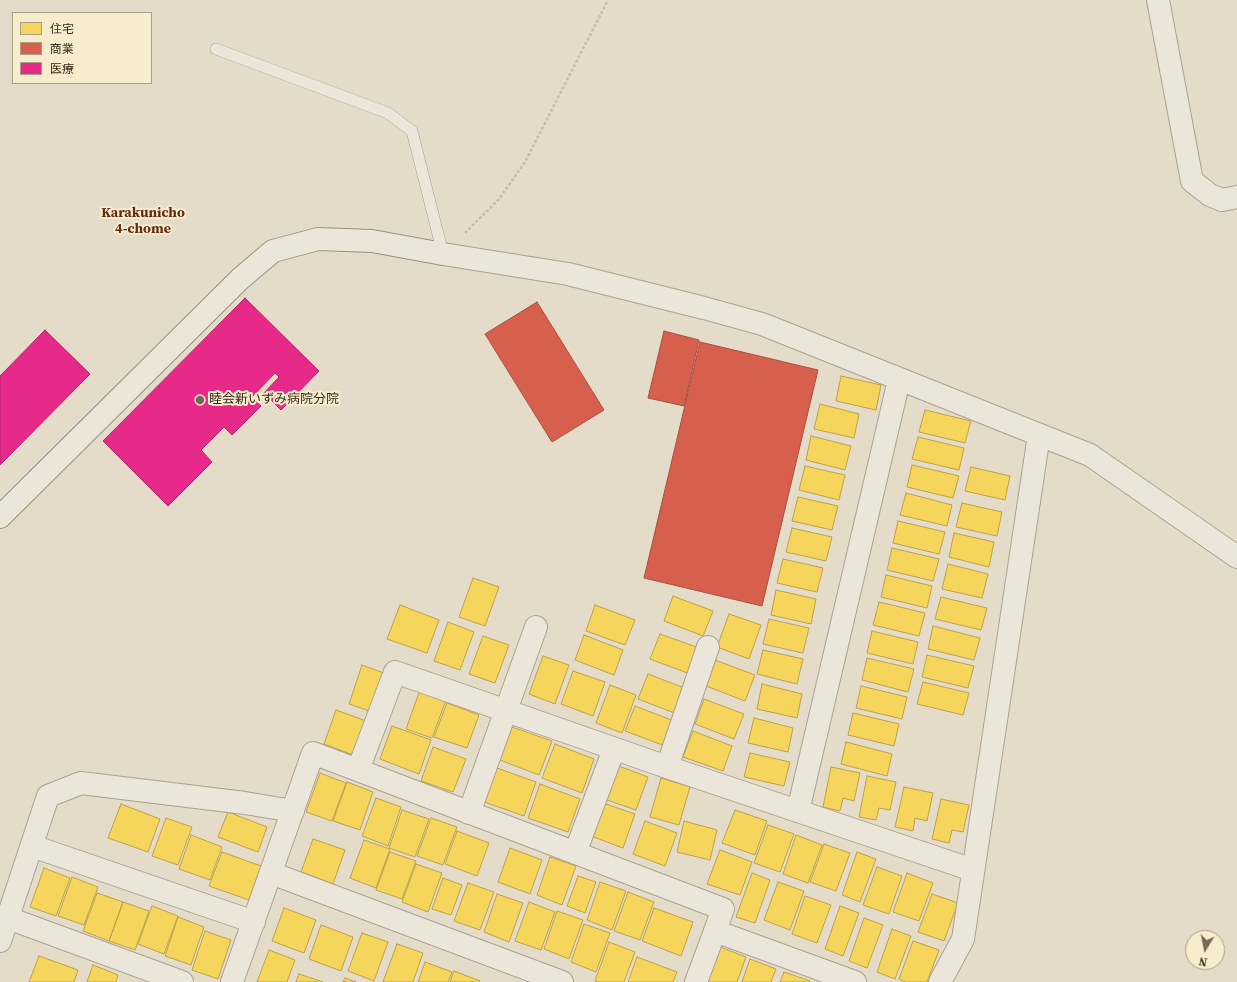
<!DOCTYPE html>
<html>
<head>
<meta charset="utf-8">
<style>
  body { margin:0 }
  #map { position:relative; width:1237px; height:982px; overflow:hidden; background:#e4dcc8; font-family:"Source Serif 4","Noto Sans JP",serif }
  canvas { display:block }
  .legend { position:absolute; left:12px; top:12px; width:140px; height:72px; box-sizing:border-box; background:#f7eccc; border:1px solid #aa9e85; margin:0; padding:5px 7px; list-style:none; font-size:12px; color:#37291a }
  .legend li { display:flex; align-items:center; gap:8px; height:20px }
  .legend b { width:20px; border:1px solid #aa9e85 }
  .north { position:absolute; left:1185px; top:930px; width:40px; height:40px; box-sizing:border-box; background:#f7eccc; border:1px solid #aa9e85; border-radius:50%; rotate:190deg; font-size:11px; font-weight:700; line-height:16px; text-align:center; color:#37291a }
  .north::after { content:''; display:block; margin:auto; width:14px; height:18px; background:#746857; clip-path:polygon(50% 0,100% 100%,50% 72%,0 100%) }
</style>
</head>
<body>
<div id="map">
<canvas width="1237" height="982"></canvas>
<ul class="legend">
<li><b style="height:11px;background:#f6d55c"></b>住宅</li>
<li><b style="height:11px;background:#d6604d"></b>商業</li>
<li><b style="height:11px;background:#e7298a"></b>医療</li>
</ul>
<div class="north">N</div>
</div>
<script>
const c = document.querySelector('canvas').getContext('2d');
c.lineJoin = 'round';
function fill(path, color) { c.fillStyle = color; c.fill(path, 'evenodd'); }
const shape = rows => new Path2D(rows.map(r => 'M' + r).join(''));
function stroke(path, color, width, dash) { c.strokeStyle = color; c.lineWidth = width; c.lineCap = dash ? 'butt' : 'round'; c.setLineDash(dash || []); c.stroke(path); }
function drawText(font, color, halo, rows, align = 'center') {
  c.font = font + ' "Source Serif 4","Noto Sans JP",serif'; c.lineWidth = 4; c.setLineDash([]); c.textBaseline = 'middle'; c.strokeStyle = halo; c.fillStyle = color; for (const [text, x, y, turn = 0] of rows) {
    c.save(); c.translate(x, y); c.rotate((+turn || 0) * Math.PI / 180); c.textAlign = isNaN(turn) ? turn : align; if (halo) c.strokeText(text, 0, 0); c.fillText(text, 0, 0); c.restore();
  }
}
const homes = shape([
  [841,376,881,385,876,410,836,401,841,376],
  [820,404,859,414,854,438,814,429,820,404],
  [925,410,971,421,965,443,919,432,925,410],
  [811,436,851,446,845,470,806,460,811,436],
  [918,437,964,448,959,470,912,459,918,437],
  [912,465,959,476,953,498,907,487,912,465],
  [805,466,845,475,839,500,799,490,805,466],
  [971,467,1010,476,1005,500,965,491,971,467],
  [906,493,952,505,947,526,900,515,906,493],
  [798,497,838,506,832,530,792,521,798,497],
  [962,503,1002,512,997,536,956,527,962,503],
  [898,521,945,532,939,554,893,543,898,521],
  [792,528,832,537,826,561,786,552,792,528],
  [954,533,994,542,989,567,949,557,954,533],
  [892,548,939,559,933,581,887,570,892,548],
  [783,559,823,568,817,592,777,583,783,559],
  [948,564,988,574,982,598,942,589,948,564],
  [886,575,932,586,927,608,881,597,886,575],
  [473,578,499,587,485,626,459,617,473,578],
  [776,590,816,599,811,624,771,615,776,590],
  [673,596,713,611,703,636,664,621,673,596],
  [941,597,987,608,981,630,935,619,941,597],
  [879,602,925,613,919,636,873,625,879,602],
  [400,605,439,620,427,653,387,639,400,605],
  [595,605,635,620,625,645,586,631,595,605],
  [729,614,761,625,749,659,717,647,729,614],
  [769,619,809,628,803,653,763,644,769,619],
  [448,622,474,632,460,670,434,661,448,622],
  [933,626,980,638,974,660,928,649,933,626],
  [872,631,918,642,913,664,867,653,872,631],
  [660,634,699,648,690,674,650,659,660,634],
  [584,635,623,650,614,675,575,660,584,635],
  [483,636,509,645,495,683,469,674,483,636],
  [763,650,803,659,797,684,757,674,763,650],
  [927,655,974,666,968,688,922,677,927,655],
  [543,656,569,665,555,704,529,694,543,656],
  [867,658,914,669,908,692,862,680,867,658],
  [715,660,755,675,745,701,706,686,715,660],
  [362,665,389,675,375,713,349,704,362,665],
  [573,671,605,682,593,716,561,704,573,671],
  [648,674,687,689,677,714,638,699,648,674],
  [923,682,969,693,963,715,917,704,923,682],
  [762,684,802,694,797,718,757,709,762,684],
  [610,685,636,695,622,733,596,723,610,685],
  [861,686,907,697,902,719,856,708,861,686],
  [420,690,446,700,432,738,406,729,420,690],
  [704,699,744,714,734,739,695,724,704,699],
  [447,703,479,715,467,748,434,737,447,703],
  [635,706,674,721,665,746,625,731,635,706],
  [336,710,369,722,356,756,324,744,336,710],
  [853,713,899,724,894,746,848,735,853,713],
  [754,718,793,728,788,752,748,743,754,718],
  [392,726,431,740,419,774,380,759,392,726],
  [512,727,552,741,539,775,500,760,512,727],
  [693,731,732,746,723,771,683,757,693,731],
  [846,742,892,754,887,776,841,764,846,742],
  [555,744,594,759,582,793,542,778,555,744],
  [433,747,466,759,453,792,421,781,433,747],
  [750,753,790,762,784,786,744,777,750,753],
  [616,765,648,777,636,810,604,799,616,765],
  [831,767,860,773,854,801,843,798,840,811,823,807,831,767],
  [497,768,536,782,524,816,484,802,497,768],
  [320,773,346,783,332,821,306,812,320,773],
  [867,776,896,782,890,810,879,808,876,820,859,817,867,776],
  [661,778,690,787,679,825,650,817,661,778],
  [347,782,373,792,360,830,333,821,347,782],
  [540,784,580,799,568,832,528,818,540,784],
  [904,787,933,793,927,821,915,818,913,831,895,827,904,787],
  [376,798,401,807,388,846,362,836,376,798],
  [941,799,969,805,963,832,952,830,949,843,932,839,941,799],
  [603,803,635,814,623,848,591,836,603,803],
  [121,804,160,819,148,852,108,838,121,804],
  [402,810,429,819,415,857,389,848,402,810],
  [735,810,767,821,755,855,722,843,735,810],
  [228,812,267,827,258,852,218,837,228,812],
  [166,818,192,827,178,865,152,856,166,818],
  [431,818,457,827,443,865,417,856,431,818],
  [645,821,677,833,665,866,633,854,645,821],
  [684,821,717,830,710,860,677,852,684,821],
  [768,825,794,834,780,872,754,863,768,825],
  [457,831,489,843,477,876,445,864,457,831],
  [191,835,222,847,210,880,179,869,191,835],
  [796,835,822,845,808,883,783,874,796,835],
  [313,839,345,850,333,884,301,872,313,839],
  [364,840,390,849,376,888,350,878,364,840],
  [824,844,850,853,836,891,810,882,824,844],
  [510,848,542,860,530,894,498,882,510,848],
  [720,850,752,862,740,895,707,884,720,850],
  [222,852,261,866,249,900,209,886,222,852],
  [390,852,416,861,402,899,376,890,390,852],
  [857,852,876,859,860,902,842,895,857,852],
  [550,857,576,866,562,905,537,895,550,857],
  [416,864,442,873,428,912,402,902,416,864],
  [877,867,902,876,889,914,863,905,877,867],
  [44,868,70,878,56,916,30,907,44,868],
  [752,873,770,880,755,923,736,917,752,873],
  [907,873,933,883,919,921,893,912,907,873],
  [578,876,596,882,585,913,567,906,578,876],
  [72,877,98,887,84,925,58,916,72,877],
  [443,878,462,885,451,915,432,909,443,878],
  [600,882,626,891,612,930,587,920,600,882],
  [778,882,804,891,790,930,764,920,778,882],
  [468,883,494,892,480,930,454,921,468,883],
  [628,892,654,902,640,940,614,931,628,892],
  [97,893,123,902,109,941,83,931,97,893],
  [497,894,523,903,509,942,484,932,497,894],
  [932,894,958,903,944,941,918,932,932,894],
  [805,896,831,905,817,943,792,934,805,896],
  [123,902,149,911,135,950,109,941,123,902],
  [529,902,555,912,541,950,515,941,529,902],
  [152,906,178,916,164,954,138,944,152,906],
  [840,906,859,913,843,956,825,949,840,906],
  [284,908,316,920,304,953,272,941,284,908],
  [654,908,693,922,681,956,642,941,654,908],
  [557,911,583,920,569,959,544,949,557,911],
  [178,917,204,927,191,965,165,956,178,917],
  [864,918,883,925,867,968,849,961,864,918],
  [584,924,610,933,596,972,571,962,584,924],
  [321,925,353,937,341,971,309,959,321,925],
  [892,929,911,936,895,979,877,972,892,929],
  [205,931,231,940,218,979,192,970,205,931],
  [362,933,388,942,374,981,348,971,362,933],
  [913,941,939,950,927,982,906,982,899,979,913,941],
  [609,942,635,952,624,982,598,982,595,981,609,942],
  [397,944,423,953,413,982,383,982,397,944],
  [720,947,746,957,737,982,708,982,720,947],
  [269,950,295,960,287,982,257,982,269,950],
  [39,956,78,970,74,982,29,982,39,956],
  [637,957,677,972,673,982,628,982,637,957],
  [750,959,776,969,771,982,742,982,750,959],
  [425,962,452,972,448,982,418,982,425,962],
  [93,965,118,975,116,982,87,982,93,965],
  [454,971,480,981,479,982,450,982,454,971],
  [784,972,810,981,809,982,780,982,784,972],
  [299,974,323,982,296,982,299,974],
  [345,978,356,982,343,982,345,978]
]);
fill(homes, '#f6d55c');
stroke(homes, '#bda148', 1);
const shops = shape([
  [537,302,604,410,552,442,485,334,537,302],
  [664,331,699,340,684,406,648,398,664,331],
  [700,342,818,370,762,606,644,578,700,342]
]);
fill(shops, '#d6604d');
stroke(shops, '#a6503e', 1);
const health = shape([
  [245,298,319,371,281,410,264,393,279,377,275,373,252,397,261,406,232,435,224,427,201,450,212,462,168,506,103,441,245,298],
  [45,330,90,374,0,465,0,376,45,330]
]);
fill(health, '#e7298a');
stroke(health, '#b22968', 1);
const lane = shape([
  [216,49,388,113,412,131,443,254]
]);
const street = shape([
  [1158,0,1192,181,1210,195,1222,200,1237,197],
  [443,254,568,274,704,308,762,324,1090,455,1237,557],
  [667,767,708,647],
  [358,770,395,672,667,767,973,870],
  [798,811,899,380],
  [469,813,536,627],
  [32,846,254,922],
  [575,853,614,749],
  [271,873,562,982],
  [8,918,182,982],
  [0,941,48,796,81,783,245,803,293,811],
  [232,982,313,753,723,909,715,931,855,982],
  [696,982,715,931],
  [940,982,963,939,1039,435]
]);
const secondary = shape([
  [0,517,240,279,273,251,318,239,372,241,443,254]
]);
stroke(lane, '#a9a192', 12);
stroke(street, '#a9a192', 24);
stroke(secondary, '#989082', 24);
stroke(shape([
  [465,233,499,199,525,162,608,0]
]), '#c4bdb1', 2.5, [3, 2]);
stroke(lane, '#ece6da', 11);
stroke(street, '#ece6da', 22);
stroke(secondary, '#ece6da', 22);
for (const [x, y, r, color] of [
  [200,400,5,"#746857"]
]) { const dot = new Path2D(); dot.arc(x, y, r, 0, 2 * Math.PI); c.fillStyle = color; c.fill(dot); stroke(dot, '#f7eccc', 1.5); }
drawText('13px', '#37291a', '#f7eccc', [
  ["睦会新いずみ病院分院",209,400]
], 'left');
drawText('bold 14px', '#662a17', '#f7eccc', [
  ["Karakunicho",143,213],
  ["4-chome",143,229]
]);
</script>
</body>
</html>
